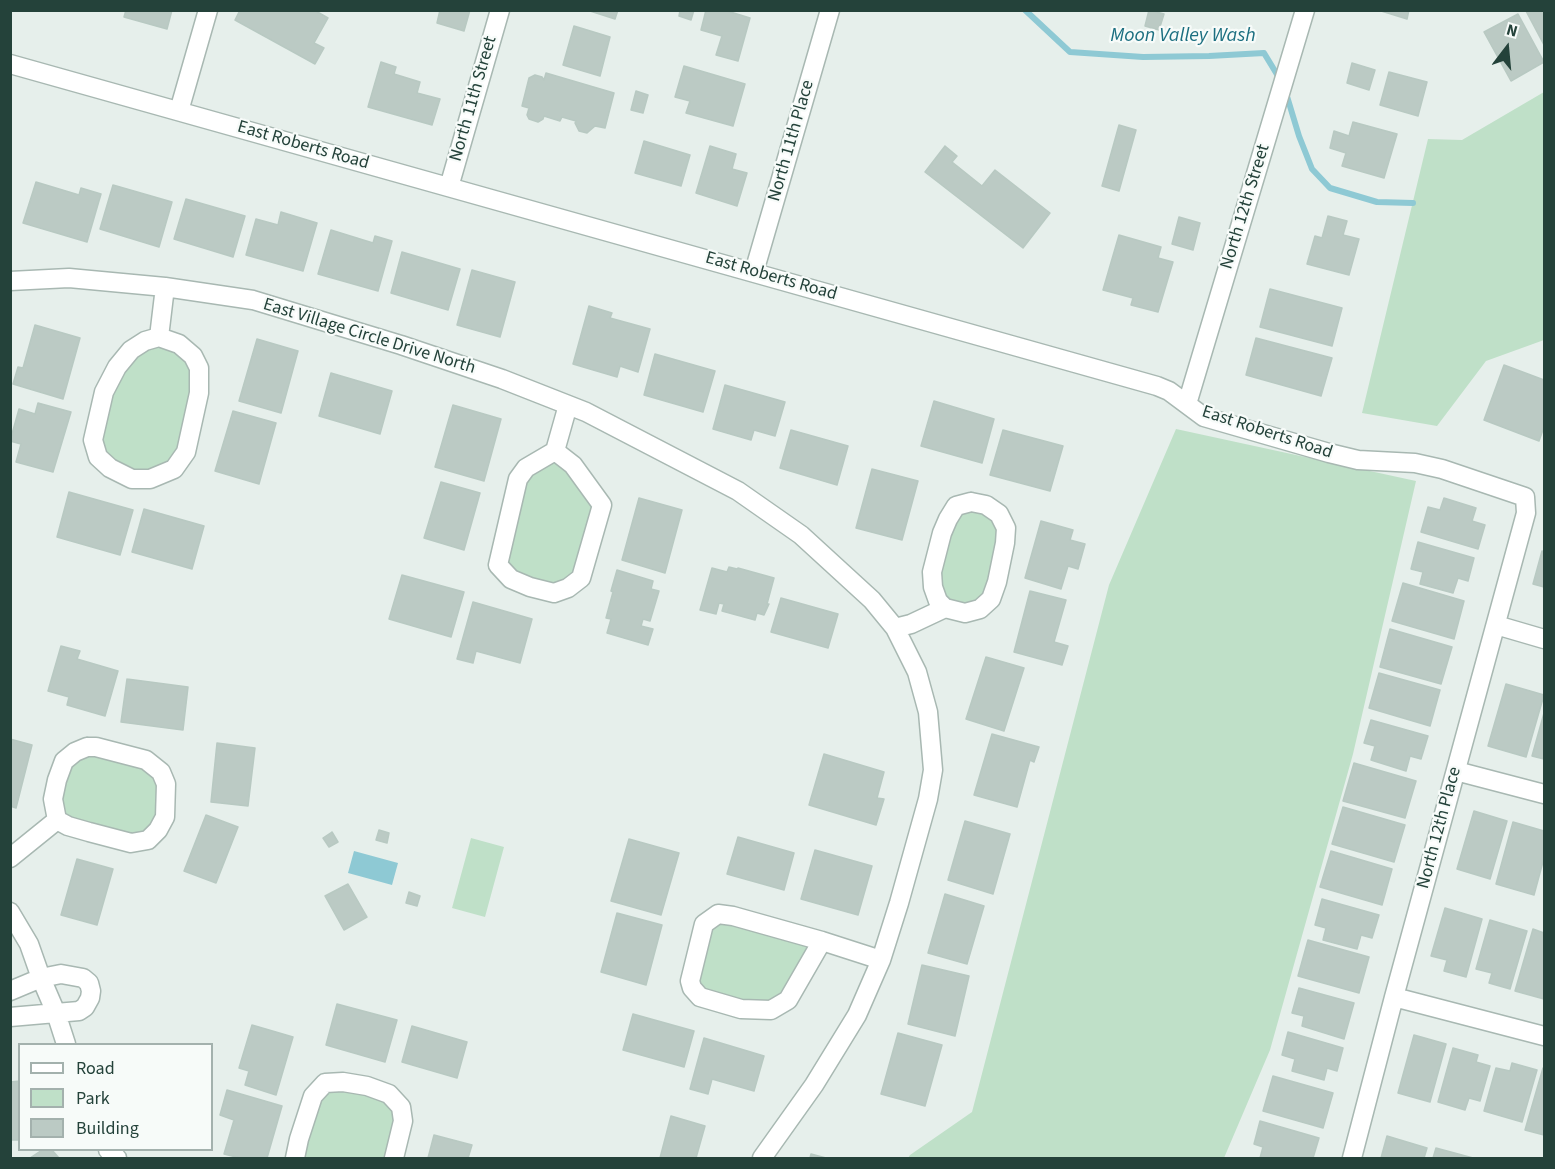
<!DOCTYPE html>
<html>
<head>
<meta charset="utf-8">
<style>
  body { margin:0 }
  #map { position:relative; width:1555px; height:1169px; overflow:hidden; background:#e6efeb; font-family:"Source Sans 3",sans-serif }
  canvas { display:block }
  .frame { position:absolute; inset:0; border:12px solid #24423a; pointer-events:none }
  .legend { position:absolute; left:18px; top:1043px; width:195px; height:108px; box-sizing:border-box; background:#f7fbf9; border:2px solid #a3b1ad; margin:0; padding:8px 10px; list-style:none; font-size:18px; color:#24423a }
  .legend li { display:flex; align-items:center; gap:12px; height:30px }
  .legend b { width:30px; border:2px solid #a3b1ad }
  .north { position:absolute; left:1477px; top:18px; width:60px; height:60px; -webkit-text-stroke:4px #f7fbf9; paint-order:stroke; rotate:16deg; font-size:16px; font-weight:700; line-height:24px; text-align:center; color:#24423a }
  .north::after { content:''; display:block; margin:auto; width:21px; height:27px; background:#24423a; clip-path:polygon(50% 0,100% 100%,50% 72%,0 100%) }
</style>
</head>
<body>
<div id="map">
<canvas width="1555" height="1169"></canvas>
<div class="frame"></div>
<ul class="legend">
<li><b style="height:8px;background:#fff"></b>Road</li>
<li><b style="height:16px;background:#bfe0c8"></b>Park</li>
<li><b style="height:16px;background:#bbcac4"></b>Building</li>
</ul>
<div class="north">N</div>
</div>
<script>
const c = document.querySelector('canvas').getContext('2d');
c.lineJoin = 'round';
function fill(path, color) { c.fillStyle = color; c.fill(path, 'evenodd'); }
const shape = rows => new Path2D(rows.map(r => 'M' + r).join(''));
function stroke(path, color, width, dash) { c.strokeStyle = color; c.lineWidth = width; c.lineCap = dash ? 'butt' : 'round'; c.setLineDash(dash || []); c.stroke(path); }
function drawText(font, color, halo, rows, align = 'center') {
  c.font = font + ' "Source Sans 3",sans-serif'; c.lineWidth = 4.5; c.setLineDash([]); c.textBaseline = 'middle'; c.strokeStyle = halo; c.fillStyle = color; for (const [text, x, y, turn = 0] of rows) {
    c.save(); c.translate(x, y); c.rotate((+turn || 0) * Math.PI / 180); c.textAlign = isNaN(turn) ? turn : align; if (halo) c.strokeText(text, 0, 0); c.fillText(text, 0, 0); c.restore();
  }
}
fill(shape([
  [1544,92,1544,340,1486,361,1437,426,1362,413,1428,139,1462,140],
  [145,341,193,356,186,452,150,479,98,457,104,392],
  [1176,429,1416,481,1353,754,1270,1050,1224,1158,908,1158,910,1155,972,1112,1109,585],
  [555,451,602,505,581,578,554,593,498,565,518,479],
  [971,502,1006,528,980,609,938,601,942,533],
  [87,747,161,772,165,817,148,840,57,820,57,780],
  [471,838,504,847,485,917,452,908],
  [718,914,822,941,771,1010,692,988,704,924],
  [343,1082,401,1107,394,1158,295,1158,313,1096]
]), '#bfe0c8');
fill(shape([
  [354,851,398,863,392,885,348,873]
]), '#8ec9d4');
stroke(shape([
  [1025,10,1070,52,1143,57,1209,56,1264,53,1281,81],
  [1286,93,1299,136,1312,169,1330,188,1377,202,1413,203]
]), '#8ec9d4', 6);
const building = shape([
  [126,10,172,10,167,29,124,17,126,10],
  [240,10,314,10,328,18,314,43,324,48,315,64,235,20,240,10],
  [440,10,470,10,464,31,437,23,440,10],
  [587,10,618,10,615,19,587,10],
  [680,10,694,10,691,20,679,16,680,10],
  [706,10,724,10,750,18,738,61,716,55,722,36,701,30,706,10],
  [1149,10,1164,14,1159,30,1145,26,1149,10],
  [1378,10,1409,10,1407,19,1378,10],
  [1527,10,1544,10,1544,45,1526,11,1527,10],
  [1518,14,1544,62,1511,81,1484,32,1518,14],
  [574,26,610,37,600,76,563,65,574,26],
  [381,62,396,67,394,74,420,82,417,93,440,99,432,125,368,107,381,62],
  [1352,63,1375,70,1369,90,1347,83,1352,63],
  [684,66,745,84,733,126,686,113,690,101,675,97,684,66],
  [1389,72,1427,82,1418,116,1380,105,1389,72],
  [546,73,614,93,605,128,595,126,587,133,579,131,575,123,576,121,562,117,560,121,544,116,543,119,538,122,529,119,527,115,529,108,522,106,529,78,535,75,542,77,544,80,546,73],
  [636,91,648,95,643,113,631,110,636,91],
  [1353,122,1397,134,1384,178,1342,166,1346,153,1330,148,1334,131,1349,136,1353,122],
  [1119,125,1136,130,1119,191,1102,186,1119,125],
  [644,141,690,155,681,186,635,173,644,141],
  [710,146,736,154,732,169,747,173,737,206,696,193,710,146],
  [945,146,957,156,952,162,982,186,995,170,1050,213,1023,248,925,172,945,146],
  [36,182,79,195,81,188,101,194,87,242,23,223,36,182],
  [113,185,172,202,159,247,100,229,113,185],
  [186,199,245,216,233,257,174,239,186,199],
  [281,212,317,223,303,271,246,255,256,219,278,225,281,212],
  [1328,216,1347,221,1343,235,1359,239,1349,275,1307,264,1315,236,1322,238,1328,216],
  [1179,217,1200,223,1193,250,1172,244,1179,217],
  [331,230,373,243,375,236,392,241,378,291,318,274,331,230],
  [1119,235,1161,247,1158,258,1173,262,1158,312,1131,305,1133,298,1103,290,1119,235],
  [402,252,460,269,448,310,391,293,402,252],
  [472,270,515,282,500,337,457,325,472,270],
  [1270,289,1342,308,1332,346,1260,327,1270,289],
  [589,306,612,313,610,318,650,329,638,372,620,366,617,377,573,364,589,306],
  [35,325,80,338,63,399,13,384,18,367,23,368,35,325],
  [1256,338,1332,358,1321,396,1246,375,1256,338],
  [257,339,298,351,281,413,239,401,257,339],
  [655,354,715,371,703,412,644,395,655,354],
  [1504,365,1544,380,1544,427,1539,441,1484,420,1504,365],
  [331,373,392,391,380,434,319,416,331,373],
  [725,385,785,402,775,436,754,430,751,440,713,429,725,385],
  [934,401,994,419,982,463,921,446,934,401],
  [38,403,71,412,53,472,16,462,21,444,10,441,19,409,35,414,38,403],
  [453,405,501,419,484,481,435,467,453,405],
  [233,411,276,423,259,484,215,471,233,411],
  [791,430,848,446,837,485,780,468,791,430],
  [1003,430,1063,446,1050,491,990,475,1003,430],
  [872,469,918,481,902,540,856,528,872,469],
  [441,482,480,493,464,550,424,538,441,482],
  [69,492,133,510,120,555,57,537,69,492],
  [639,498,682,510,665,573,622,560,639,498],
  [1444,498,1476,508,1472,521,1485,525,1478,549,1421,532,1428,507,1440,510,1444,498],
  [144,509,204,526,192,569,132,552,144,509],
  [1041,521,1073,530,1070,540,1085,544,1078,569,1068,566,1061,589,1025,578,1041,521],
  [1418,542,1474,558,1468,581,1458,578,1453,593,1420,584,1423,572,1411,569,1418,542],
  [1542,551,1544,552,1544,587,1533,584,1542,551],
  [729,567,737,569,738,568,774,578,767,604,769,604,764,615,757,613,755,620,722,611,724,604,719,603,716,614,700,610,712,568,727,572,729,567],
  [617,570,653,581,651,589,659,591,650,621,643,619,641,626,653,629,648,645,607,633,611,619,606,618,613,592,611,591,617,570],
  [402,575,464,592,451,637,389,619,402,575],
  [1403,583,1464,601,1454,639,1392,621,1403,583],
  [1030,591,1066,600,1054,642,1068,646,1062,665,1014,652,1030,591],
  [781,598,838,614,828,648,771,632,781,598],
  [473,602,532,619,520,663,476,651,473,663,457,659,473,602],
  [1390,629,1452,647,1441,684,1380,667,1390,629],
  [61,646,80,651,77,659,118,671,105,716,67,705,69,697,48,691,61,646],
  [986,657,1024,668,1004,731,966,719,986,657],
  [1379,673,1440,690,1430,726,1369,708,1379,673],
  [127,679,188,687,183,730,121,722,127,679],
  [1506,684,1544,695,1526,757,1488,746,1506,684],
  [1544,713,1544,759,1532,756,1544,713],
  [1371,720,1428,736,1421,759,1410,756,1406,771,1371,760,1375,746,1364,743,1371,720],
  [992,734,1039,747,1034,762,1030,760,1017,807,974,795,992,734],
  [10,739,32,745,16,808,10,806,10,739],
  [217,743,255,748,248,806,211,802,217,743],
  [824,754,884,772,877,798,884,799,876,825,809,805,824,754],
  [1354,763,1416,781,1405,818,1343,801,1354,763],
  [1343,807,1405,825,1394,862,1332,844,1343,807],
  [1474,811,1507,821,1490,879,1457,869,1474,811],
  [206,815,238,827,216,883,184,871,206,815],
  [965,821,1010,834,993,894,948,880,965,821],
  [1513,822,1544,831,1544,858,1534,895,1496,884,1513,822],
  [379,830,389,833,387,843,376,840,379,830],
  [332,832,338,842,329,847,323,838,332,832],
  [738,837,794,853,784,890,727,874,738,837],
  [629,839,679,853,661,915,611,901,629,839],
  [815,850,872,866,858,915,801,899,815,850],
  [1331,851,1392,869,1382,905,1320,887,1331,851],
  [77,859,113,869,97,925,61,915,77,859],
  [348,884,367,917,344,930,325,896,348,884],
  [409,892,420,896,417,906,406,903,409,892],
  [945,894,984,906,967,964,928,953,945,894],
  [1322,899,1379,915,1372,938,1361,935,1357,949,1323,940,1326,928,1315,925,1322,899],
  [1445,908,1482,919,1466,977,1444,971,1447,960,1431,956,1445,908],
  [617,913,662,925,646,985,601,972,617,913],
  [1490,920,1527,931,1510,989,1489,983,1492,973,1476,969,1490,920],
  [1533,929,1544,933,1544,999,1515,991,1533,929],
  [1308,940,1369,957,1359,993,1298,976,1308,940],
  [922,965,969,976,955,1036,908,1024,922,965],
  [1299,988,1354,1003,1344,1039,1302,1026,1304,1016,1292,1013,1299,988],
  [337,1004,397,1020,385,1062,326,1045,337,1004],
  [633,1014,694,1031,684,1067,623,1050,633,1014],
  [252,1025,293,1037,276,1095,245,1085,249,1071,239,1068,252,1025],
  [412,1026,467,1042,457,1078,402,1062,412,1026],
  [1288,1032,1343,1048,1337,1071,1327,1068,1324,1080,1292,1071,1295,1059,1282,1055,1288,1032],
  [898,1033,942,1045,925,1106,881,1094,898,1033],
  [1414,1035,1446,1044,1430,1102,1398,1093,1414,1035],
  [704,1038,764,1056,754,1091,712,1079,708,1094,690,1089,704,1038],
  [1453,1048,1478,1055,1476,1062,1490,1066,1480,1101,1469,1098,1465,1110,1438,1102,1453,1048],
  [1512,1063,1537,1070,1522,1122,1484,1111,1496,1068,1510,1071,1512,1063],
  [1543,1068,1544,1068,1544,1135,1525,1130,1543,1068],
  [1273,1076,1333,1093,1323,1128,1263,1111,1273,1076],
  [20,1081,20,1140,10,1140,10,1082,20,1081],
  [227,1090,282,1106,267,1158,240,1158,224,1154,234,1120,220,1115,227,1090],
  [671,1116,705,1126,696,1158,660,1158,671,1116],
  [1260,1121,1319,1138,1313,1158,1260,1158,1263,1147,1254,1144,1260,1121],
  [434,1135,472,1145,468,1158,428,1158,434,1135],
  [1387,1136,1427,1148,1424,1158,1381,1158,1387,1136],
  [1436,1148,1473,1158,1433,1158,1436,1148],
  [42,1150,52,1150,59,1158,30,1158,42,1150],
  [811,1154,826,1158,810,1158,811,1154]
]);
fill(building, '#bbcac4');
stroke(building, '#b8c9c2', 1.5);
const minor = shape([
  [10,64,1157,386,1169,391,1204,417,1329,453,1358,460,1415,463,1442,469,1525,497,1526,513,1394,997,1352,1158],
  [179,111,208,10],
  [449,187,500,10],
  [754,272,830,10],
  [10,281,69,278,165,287,253,300,401,345,502,379,586,412,738,491,801,535,872,600,895,628,917,672,928,712,933,770,928,799,899,903,881,960,857,1015,814,1085,762,1158],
  [159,337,179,344,193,356,199,368,199,393,186,452,174,469,150,479,132,479,110,468,98,457,93,440,104,392,117,367,131,350,145,341,159,337],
  [159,337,165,287],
  [1187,404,1305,10],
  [555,451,573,465,602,505,581,578,568,588,554,593,530,587,511,579,498,565,518,479,526,468,555,451,568,405],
  [971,502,986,505,999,514,1006,528,1005,543,997,582,991,599,980,609,965,613,945,608,938,601,933,587,932,572,942,533,948,519,956,506,971,502],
  [1496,625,1544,639],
  [895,628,911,624,945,608],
  [87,747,96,747,146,760,161,772,166,784,165,817,158,830,148,840,131,843,89,832,68,826,57,820,53,799,57,780,64,761,75,752,87,747],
  [1456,771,1544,794],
  [10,858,57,820],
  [10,912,29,944,41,978,56,1013,66,1044],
  [822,941,788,1000,771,1010,741,1009,700,997,692,988,690,981,704,924,718,914,733,916,822,941,881,960],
  [10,991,41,978,61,974,83,978,89,983,91,991,90,998,85,1007,79,1011,10,1017],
  [1394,997,1544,1036],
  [108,1150,117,1158],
  [295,1158,299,1139,313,1096,325,1083,343,1082,367,1086,389,1094,401,1107,403,1121,394,1158]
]);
stroke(minor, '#a8b8b2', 21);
stroke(minor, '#fff', 18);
drawText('18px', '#24423a', '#f7fbf9', [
  ["North 11th Street",474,99,-74],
  ["North 11th Place",792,141,-74],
  ["East Roberts Road",303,146,16],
  ["North 12th Street",1246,207,-73],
  ["East Roberts Road",771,277,16],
  ["East Village Circle Drive North",369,337,17],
  ["East Roberts Road",1267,433,18],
  ["North 12th Place",1440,828,-75]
]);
drawText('italic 20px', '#1c6f80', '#f7fbf9', [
  ["Moon Valley Wash",1183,37]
]);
</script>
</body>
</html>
